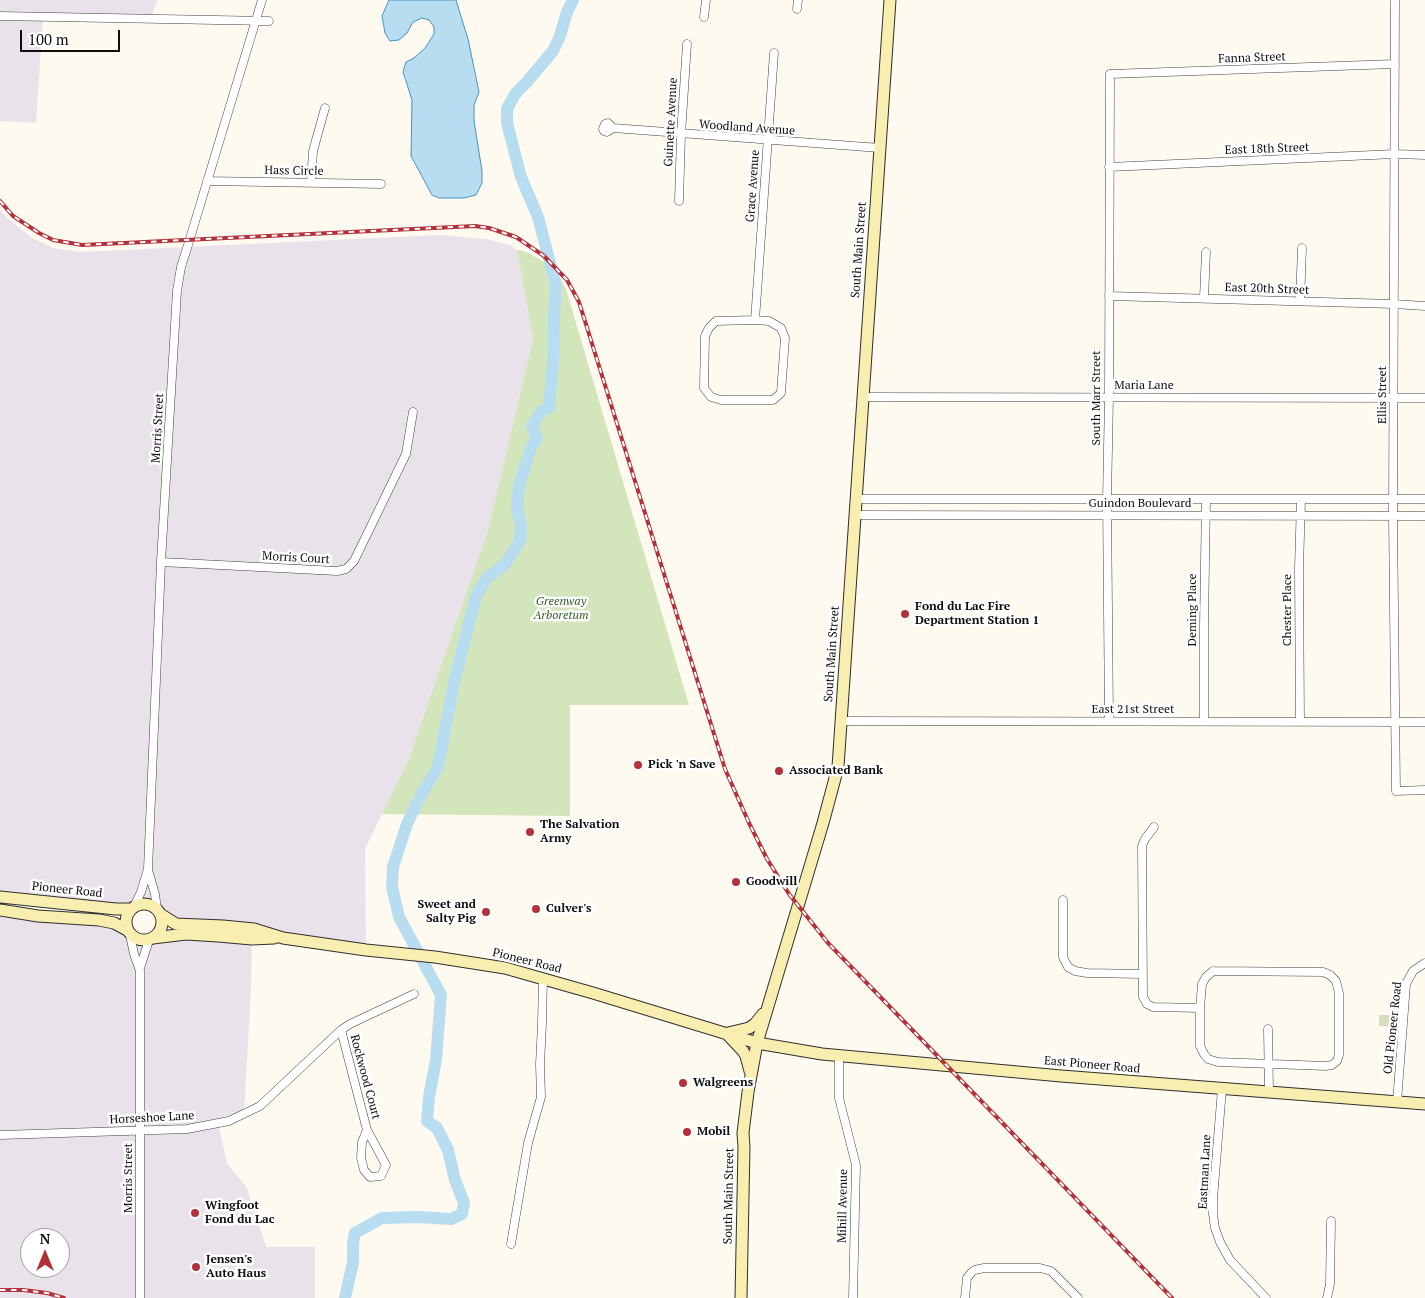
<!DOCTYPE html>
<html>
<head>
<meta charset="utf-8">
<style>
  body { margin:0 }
  #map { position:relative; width:1425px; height:1298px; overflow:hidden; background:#fefaef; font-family:"PT Serif",serif }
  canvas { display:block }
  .north { position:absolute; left:20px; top:1228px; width:50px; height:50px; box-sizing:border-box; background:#fff; border:1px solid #9e9e9e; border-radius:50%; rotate:0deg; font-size:14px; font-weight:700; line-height:20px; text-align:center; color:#0d0d0d }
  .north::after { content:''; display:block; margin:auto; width:18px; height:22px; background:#b2313b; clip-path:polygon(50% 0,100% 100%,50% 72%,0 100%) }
  .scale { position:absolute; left:20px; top:30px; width:100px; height:22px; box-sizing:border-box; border:2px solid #0d0d0d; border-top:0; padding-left:6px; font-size:15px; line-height:18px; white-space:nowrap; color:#0d0d0d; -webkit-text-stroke:4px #fff; paint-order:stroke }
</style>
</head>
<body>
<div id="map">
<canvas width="1425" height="1298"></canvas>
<div class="north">N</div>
<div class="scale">100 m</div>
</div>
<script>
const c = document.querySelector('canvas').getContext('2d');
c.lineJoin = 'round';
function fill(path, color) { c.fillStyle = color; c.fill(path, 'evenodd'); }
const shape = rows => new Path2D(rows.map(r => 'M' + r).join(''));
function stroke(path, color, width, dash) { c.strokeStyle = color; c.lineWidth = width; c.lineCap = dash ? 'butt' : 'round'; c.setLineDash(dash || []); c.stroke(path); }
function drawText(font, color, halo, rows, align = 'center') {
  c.font = font + ' "PT Serif",serif'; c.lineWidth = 5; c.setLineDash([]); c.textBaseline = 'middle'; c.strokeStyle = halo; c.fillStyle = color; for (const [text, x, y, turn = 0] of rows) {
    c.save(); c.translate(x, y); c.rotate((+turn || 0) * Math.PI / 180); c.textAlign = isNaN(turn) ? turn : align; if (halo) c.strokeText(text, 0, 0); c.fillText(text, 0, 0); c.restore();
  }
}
fill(shape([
  [0,0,158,0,150,19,43,17,36,123,0,121],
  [0,210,8,219,31,237,53,248,80,252,440,235,485,239,510,245,517,250,533,339,488,530,408,761,365,849,366,950,176,924,154,907,143,904,0,897],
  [0,910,99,920,137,939,143,941,153,938,252,939,251,988,244,1114,218,1123,219,1128,227,1163,247,1188,266,1247,315,1247,315,1298,0,1298],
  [30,1238,60,1238,60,1268,30,1268]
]), '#eae2eb');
fill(shape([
  [517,250,524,251,530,254,539,259,547,265,561,279,566,289,689,705,570,705,570,816,382,814,408,761,488,530,533,339]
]), '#d2e5bb');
fill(shape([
  [1379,1015,1393,1015,1393,1027,1379,1026]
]), '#d6dec2');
const water = shape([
  [389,0,456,0,468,39,479,92,474,105,474,121,482,171,482,183,476,195,464,198,439,198,432,195,411,156,412,100,403,72,406,62,414,58,425,48,434,34,434,27,429,20,422,18,413,22,407,33,399,40,390,41,385,33,382,16,389,0]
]);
fill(water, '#b8ddf1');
stroke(water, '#4593c2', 1);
stroke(shape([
  [345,1298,353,1262,353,1243,355,1233,382,1218,419,1217,451,1219,462,1214,464,1203,455,1180,448,1150,437,1128,427,1121,429,1097,436,1060,441,995,399,917,392,887,393,867,407,824,421,795,438,767,454,682,476,596,486,579,505,564,520,541,521,525,517,509,519,486,531,447,537,439,532,426,541,411,549,408,553,363,554,313,556,286,538,217,521,177,507,123,507,109,515,94,525,84,553,51,560,36,567,12,573,0]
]), '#b8ddf1', 12);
const minor = shape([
  [1395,0,1393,516,1396,791,1425,790],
  [797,9,798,0],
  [0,16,269,21],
  [704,17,706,0],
  [613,128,607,132,604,131,603,129,605,124,608,123,613,128,880,148],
  [1109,167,1395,154,1425,155],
  [207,181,381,184],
  [311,183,313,151,325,108],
  [679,201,681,134,687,44],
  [1109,296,1394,304,1425,306],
  [1204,298,1206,252],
  [1300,301,1302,248],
  [755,320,769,321,781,328,785,338,781,393,773,400,721,400,711,397,704,388,705,336,709,328,716,321,755,320],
  [755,320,774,53],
  [863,397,1425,398],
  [856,499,1425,499],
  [855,515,1425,516],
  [161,562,337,571,346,569,354,561,406,454,413,412],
  [841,721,1425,722],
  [1109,721,1107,500,1109,397,1110,74,1395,64],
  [1204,721,1204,626,1206,499],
  [1300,722,1299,569,1301,499],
  [1154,827,1145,839,1142,846,1143,997,1147,1004,1153,1007,1200,1008],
  [148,870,155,894,157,909],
  [1063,900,1063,957,1068,967,1075,971,1087,973,1142,974],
  [134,907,141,892,148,869,161,562,177,291,181,267,188,245,262,0],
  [130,935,134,954,140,971,140,1298],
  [140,968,149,940],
  [1213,971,1323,972,1330,975,1336,981,1339,993,1339,1055,1337,1061,1332,1065,1326,1066,1218,1062,1208,1059,1204,1054,1200,1046,1200,1008,1202,984,1206,977,1213,971],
  [1268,1029,1269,1092],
  [341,1030,367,1130,362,1142,361,1158,364,1170,370,1177,381,1176,386,1165,367,1130],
  [839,1056,839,1098,856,1165,853,1298],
  [1222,1089,1213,1199,1213,1214,1215,1228,1220,1242,1230,1260,1266,1298],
  [1397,1102,1406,984,1413,971,1425,963],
  [0,1135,187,1129,229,1121,260,1106,341,1030,350,1024,414,994],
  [511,1244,528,1143,541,1097,540,1064,542,1024,543,978],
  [965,1298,967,1278,972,1272,975,1270,984,1268,1040,1268,1051,1271,1078,1298],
  [1327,1298,1330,1284,1331,1221]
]);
const secondary = shape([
  [0,897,116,909,131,909],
  '126 922a18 18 0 1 1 36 0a18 18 0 1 1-36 0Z',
  [0,910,38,916,99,920,114,923,127,930],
  [160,914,176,924,223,926,254,929,283,938,366,950,435,957,505,968,593,993,757,1043,822,1054,1061,1076,1425,1104],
  [153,938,186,934,218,936,252,939,274,938],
  [728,1033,749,1028,755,1024,763,1014],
  [728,1035,743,1051,746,1056,750,1071],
  [741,1298,744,1147,743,1133,748,1092,757,1043,823,823,838,767,890,0]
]);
stroke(minor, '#404040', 9);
stroke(secondary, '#2f2f2f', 13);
stroke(minor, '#fff', 8);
stroke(secondary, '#f8eeb0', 11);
const rail = shape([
  [0,201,13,216,39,233,53,240,82,245,475,226,489,228,516,237,544,256,567,280,579,302,725,769,749,823,767,859,789,894,828,943,1172,1298],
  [0,1290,23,1290,47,1293,64,1298]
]);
stroke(rail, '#b2313b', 4);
stroke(rail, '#fff', 2, [5.5]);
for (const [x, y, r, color] of [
  [905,614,5,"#b2313b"],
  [638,765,5,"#b2313b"],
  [779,771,5,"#b2313b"],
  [530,832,5,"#b2313b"],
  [736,882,5,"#b2313b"],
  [536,909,5,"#b2313b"],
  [486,912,5,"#b2313b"],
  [683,1083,5,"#b2313b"],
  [687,1132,5,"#b2313b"],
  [195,1213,5,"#b2313b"],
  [196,1267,5,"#b2313b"]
]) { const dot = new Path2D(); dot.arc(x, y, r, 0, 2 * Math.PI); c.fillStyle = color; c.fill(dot); stroke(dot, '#fff', 2); }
drawText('12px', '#0d0d0d', '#fff', [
  ["Fanna Street",1252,58,-2],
  ["Guinette Avenue",671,122,-87],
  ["Woodland Avenue",747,128,4],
  ["East 18th Street",1267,149,-2],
  ["Hass Circle",294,171,1],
  ["Grace Avenue",753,186,-86],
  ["South Main Street",859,250,-86],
  ["East 20th Street",1267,289,2],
  ["Maria Lane",1144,386],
  ["Ellis Street",1383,395,-90],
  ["South Marr Street",1097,398,-90],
  ["Morris Street",158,428,-87],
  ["Guindon Boulevard",1140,504],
  ["Morris Court",296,558,3],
  ["Deming Place",1193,610,-90],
  ["Chester Place",1288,610,-90],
  ["South Main Street",832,654,-86],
  ["East 21st Street",1133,710],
  ["Pioneer Road",67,890,6],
  ["Pioneer Road",527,961,14],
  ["Old Pioneer Road",1393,1028,-84],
  ["East Pioneer Road",1092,1065,5],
  ["Rockwood Court",365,1077,75],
  ["Horseshoe Lane",152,1118,-3],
  ["Eastman Lane",1205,1172,-87],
  ["Morris Street",129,1178,-90],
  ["South Main Street",729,1196,-89],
  ["Mihill Avenue",843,1206,-89]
]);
drawText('italic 12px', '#316023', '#fff', [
  ["Greenway",561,602],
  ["Arboretum",561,616]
]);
drawText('bold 12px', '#0d0d0d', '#fff', [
  ["Fond du Lac Fire",915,607],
  ["Department Station 1",915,621],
  ["Pick 'n Save",648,765],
  ["Associated Bank",789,771],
  ["The Salvation",540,825],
  ["Army",540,839],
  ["Goodwill",746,882],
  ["Sweet and",476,905,"right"],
  ["Salty Pig",476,919,"right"],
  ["Culver's",546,909],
  ["Walgreens",693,1083],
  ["Mobil",697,1132],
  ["Wingfoot",205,1206],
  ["Fond du Lac",205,1220],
  ["Jensen's",206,1260],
  ["Auto Haus",206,1274]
], 'left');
</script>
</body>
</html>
